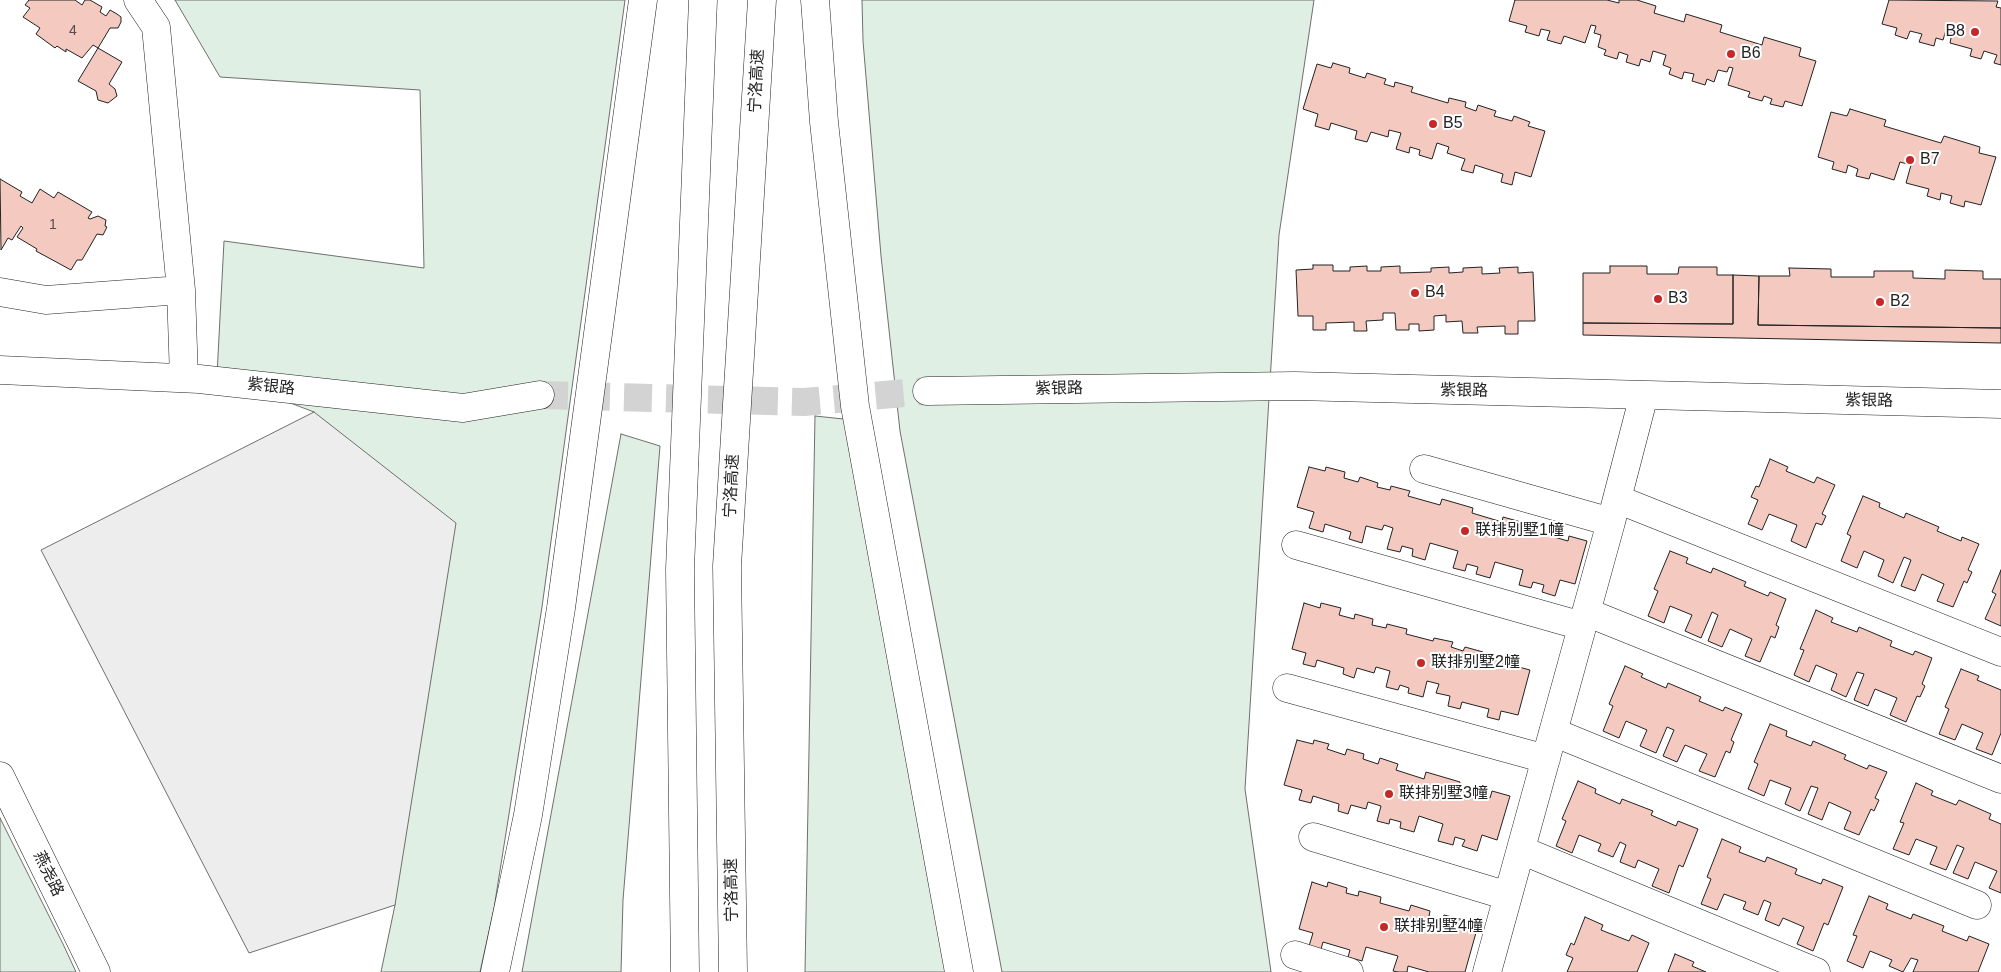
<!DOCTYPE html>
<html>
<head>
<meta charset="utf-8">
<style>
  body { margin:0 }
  canvas { display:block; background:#fff }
</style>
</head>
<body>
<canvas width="2001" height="972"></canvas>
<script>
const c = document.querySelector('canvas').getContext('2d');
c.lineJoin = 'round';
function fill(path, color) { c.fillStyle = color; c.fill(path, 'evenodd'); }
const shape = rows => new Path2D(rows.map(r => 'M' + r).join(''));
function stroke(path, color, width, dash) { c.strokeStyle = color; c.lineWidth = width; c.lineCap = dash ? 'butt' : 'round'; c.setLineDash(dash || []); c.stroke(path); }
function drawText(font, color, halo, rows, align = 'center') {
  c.font = font + ' Helvetica,"Noto Sans SC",sans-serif'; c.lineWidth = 4; c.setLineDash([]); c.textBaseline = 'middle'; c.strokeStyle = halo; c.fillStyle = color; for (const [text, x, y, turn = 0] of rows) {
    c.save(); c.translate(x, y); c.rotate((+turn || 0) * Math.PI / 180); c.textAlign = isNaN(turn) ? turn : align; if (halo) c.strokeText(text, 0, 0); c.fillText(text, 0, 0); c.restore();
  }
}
const green = shape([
  [175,0,625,0,542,607,494,908,480,972,381,972,395,905,314,412,217,375,224,241,424,268,420,90,220,77,175,0],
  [862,0,1314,0,1279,235,1245,789,1271,972,1002,972,900,431,881,256,863,41,862,0],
  [815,416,853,420,947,972,805,972,815,416],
  [621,434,660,446,623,900,621,972,522,972,621,434],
  [0,818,63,944,76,972,0,972,0,818]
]);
fill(green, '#e0efe3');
stroke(green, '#6f6f6f', 1);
const parking = shape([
  [314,412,456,523,395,905,249,953,41,550,314,412]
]);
fill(parking, '#ededed');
stroke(parking, '#6f6f6f', 1);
const building = shape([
  [29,0,75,0,82,5,85,0,90,0,102,7,100,12,106,16,110,10,117,14,121,17,121,22,118,28,110,28,98,48,93,45,82,58,66,49,66,52,57,46,55,48,36,34,40,28,23,17,30,8,25,5,29,0],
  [1515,0,1607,0,1619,3,1619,0,1637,0,1656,6,1654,13,1684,22,1686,14,1722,25,1720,32,1762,45,1764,37,1801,48,1799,56,1816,61,1802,106,1785,101,1783,107,1770,104,1772,99,1764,96,1762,101,1748,97,1750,92,1728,85,1733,68,1729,67,1727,72,1718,70,1714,82,1707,79,1705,85,1692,81,1694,74,1684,72,1682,79,1669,74,1671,68,1663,65,1666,55,1653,51,1650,62,1641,59,1639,66,1626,62,1628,55,1619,52,1617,59,1604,55,1606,50,1598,47,1601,35,1594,33,1596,26,1591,25,1585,43,1564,36,1561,44,1547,40,1550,31,1541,29,1539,36,1525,32,1527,26,1509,21,1515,0],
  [1889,0,1998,1,1996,7,2001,8,2001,65,1994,63,1997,55,1984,51,1981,59,1970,56,1972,49,1950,43,1952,33,1946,30,1943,40,1936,38,1934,46,1919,42,1922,34,1910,31,1907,39,1895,35,1897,28,1882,24,1889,0],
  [98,48,122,62,109,84,115,89,117,96,108,103,98,100,96,91,78,81,98,48],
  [1333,63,1350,68,1349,73,1365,78,1367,73,1386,79,1384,84,1394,87,1395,82,1413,87,1411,92,1448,103,1449,98,1466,102,1465,107,1476,111,1478,105,1496,111,1494,116,1512,121,1514,116,1530,122,1528,126,1545,131,1531,177,1515,172,1512,185,1501,182,1503,174,1475,165,1473,173,1461,170,1465,159,1447,153,1449,147,1437,143,1432,159,1419,155,1420,150,1410,147,1409,153,1396,149,1401,133,1389,130,1388,137,1371,132,1367,142,1355,139,1357,131,1331,123,1329,130,1315,126,1318,114,1303,109,1317,64,1331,68,1333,63],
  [1850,109,1886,120,1884,126,1941,143,1944,136,1980,147,1979,153,1996,157,1981,205,1965,201,1964,207,1950,203,1952,196,1941,193,1940,200,1927,196,1929,189,1906,183,1911,165,1900,162,1894,180,1871,173,1869,179,1856,176,1858,169,1848,165,1846,173,1832,169,1834,162,1818,157,1831,112,1847,116,1850,109],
  [0,179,22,192,20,196,32,203,40,189,54,198,58,192,92,212,88,218,90,219,98,216,106,220,105,226,107,227,103,235,97,234,82,260,77,260,71,270,36,251,37,249,17,237,23,228,21,226,12,240,8,238,1,250,0,179],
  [1313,265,1333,265,1333,271,1350,271,1350,267,1367,266,1367,271,1381,271,1381,267,1400,266,1400,273,1431,272,1431,268,1449,267,1449,273,1463,272,1463,268,1482,267,1482,274,1500,273,1499,268,1518,267,1518,273,1533,272,1535,321,1518,321,1518,334,1505,334,1505,326,1477,327,1478,333,1463,333,1462,321,1446,322,1446,315,1434,316,1434,330,1419,331,1419,324,1409,324,1409,330,1396,330,1395,313,1383,313,1383,320,1366,321,1367,331,1354,331,1354,322,1326,323,1326,330,1313,330,1313,316,1298,316,1296,270,1313,269,1313,265],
  [1610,266,1647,266,1647,274,1678,274,1679,267,1717,267,1717,275,1733,275,1733,324,1583,323,1583,273,1610,273,1610,266],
  [1789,268,1831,269,1831,277,1874,277,1874,271,1913,271,1913,278,1945,279,1945,270,1983,271,1983,279,2001,279,2001,328,1758,325,1759,276,1790,276,1789,268],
  [1733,275,1759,276,1758,325,2001,328,2001,343,1583,335,1583,323,1733,324,1733,275],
  [1770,459,1788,467,1786,471,1814,483,1817,477,1835,485,1822,514,1826,516,1822,525,1816,523,1806,548,1791,541,1797,525,1769,514,1762,530,1748,524,1758,500,1751,497,1756,486,1759,487,1770,459],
  [1309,467,1325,471,1326,467,1345,472,1344,478,1358,482,1360,477,1378,483,1377,487,1390,490,1391,486,1410,491,1408,496,1440,505,1442,499,1473,508,1472,513,1502,522,1503,517,1539,527,1537,532,1568,541,1569,536,1587,541,1575,584,1560,580,1555,596,1542,592,1544,585,1533,582,1531,588,1519,585,1523,570,1495,562,1490,578,1476,574,1478,567,1467,564,1465,571,1453,568,1458,551,1430,543,1425,560,1412,556,1413,549,1402,546,1400,552,1387,549,1393,528,1384,525,1382,530,1366,526,1362,543,1349,539,1351,532,1325,524,1323,532,1309,528,1314,512,1297,507,1309,467],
  [1863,496,1880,503,1879,507,1904,518,1906,513,1939,527,1937,531,1961,541,1962,537,1979,544,1968,570,1972,572,1967,583,1964,581,1953,607,1937,601,1944,584,1922,574,1915,591,1901,586,1911,560,1904,557,1893,583,1878,576,1884,560,1864,551,1857,568,1841,561,1851,536,1847,534,1863,496],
  [1670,551,1688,558,1686,563,1711,573,1713,568,1746,582,1744,586,1768,596,1770,592,1786,599,1776,625,1779,627,1775,638,1771,636,1760,662,1745,656,1752,639,1730,629,1722,647,1708,641,1718,615,1712,612,1701,638,1685,631,1692,615,1670,606,1664,623,1648,616,1658,591,1654,589,1670,551],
  [2001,570,2001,626,1985,619,1996,594,1992,592,2001,570],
  [1304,603,1320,608,1321,603,1341,608,1339,615,1354,619,1355,614,1373,619,1372,625,1386,628,1387,624,1407,629,1406,634,1433,641,1434,638,1453,642,1451,647,1463,651,1465,647,1483,652,1482,657,1495,660,1496,656,1516,661,1515,666,1530,670,1518,715,1501,711,1499,720,1487,717,1489,709,1462,702,1460,709,1448,706,1450,696,1436,693,1439,684,1427,681,1423,697,1408,693,1409,688,1400,685,1398,690,1386,687,1390,671,1376,667,1374,673,1357,668,1354,678,1343,674,1344,668,1317,660,1315,667,1303,664,1306,653,1292,649,1304,603],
  [1816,610,1833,618,1831,622,1857,632,1859,627,1892,641,1890,646,1913,655,1915,651,1932,658,1922,684,1925,686,1920,697,1917,696,1906,722,1890,715,1897,698,1875,689,1868,706,1854,700,1864,674,1857,672,1846,697,1831,690,1837,674,1816,665,1809,682,1794,675,1804,650,1800,649,1816,610],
  [1625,666,1643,674,1641,677,1666,688,1668,683,1701,697,1699,701,1723,711,1725,707,1742,714,1731,740,1734,742,1730,753,1726,751,1715,777,1699,771,1707,754,1685,745,1677,762,1663,756,1674,730,1667,727,1656,753,1640,746,1647,730,1626,721,1619,738,1603,731,1613,706,1609,704,1625,666],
  [1961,669,1979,676,1977,680,2001,690,2001,733,1992,755,1976,749,1983,733,1962,724,1955,740,1939,734,1949,709,1945,707,1961,669],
  [1770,724,1787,731,1786,736,1811,746,1813,741,1846,755,1844,759,1867,769,1869,765,1887,772,1875,798,1879,800,1874,811,1871,809,1859,835,1844,829,1851,812,1829,802,1822,820,1808,814,1818,788,1811,786,1800,811,1785,804,1791,788,1770,780,1764,796,1748,789,1758,764,1754,762,1770,724],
  [1297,740,1313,744,1314,740,1329,744,1327,749,1345,755,1347,749,1364,754,1363,759,1378,764,1380,758,1398,764,1396,770,1424,779,1426,772,1460,782,1459,788,1490,798,1492,791,1510,796,1497,840,1482,835,1477,851,1462,846,1465,840,1455,837,1453,845,1438,841,1443,824,1419,816,1414,832,1400,828,1401,822,1390,819,1389,824,1377,821,1381,806,1368,802,1366,809,1351,805,1348,814,1338,811,1339,804,1313,796,1311,803,1299,800,1302,790,1284,785,1297,740],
  [1578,781,1596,789,1595,793,1620,804,1622,799,1653,811,1651,815,1676,826,1678,821,1698,829,1683,867,1679,865,1669,893,1652,886,1659,869,1638,860,1635,868,1620,862,1626,845,1620,842,1613,857,1598,851,1601,844,1579,835,1572,853,1556,846,1566,821,1562,819,1578,781],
  [1916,783,1933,791,1931,795,1956,805,1959,800,1991,814,1989,819,2001,824,2001,893,1989,888,1997,871,1975,862,1968,879,1953,873,1964,848,1957,845,1946,870,1930,864,1937,847,1916,839,1909,855,1893,849,1904,823,1900,822,1916,783],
  [1722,839,1741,847,1739,852,1765,862,1767,857,1797,869,1795,874,1821,884,1823,879,1843,887,1828,925,1824,923,1813,951,1797,944,1804,927,1783,918,1779,926,1765,920,1771,903,1764,900,1758,915,1743,909,1746,902,1724,894,1717,910,1701,904,1711,879,1707,877,1722,839],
  [1312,882,1327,887,1328,882,1347,888,1346,893,1358,896,1359,891,1381,897,1380,903,1409,911,1411,905,1430,911,1429,916,1442,920,1444,915,1464,920,1462,925,1477,929,1465,972,1429,972,1408,966,1407,972,1398,972,1393,971,1398,956,1366,947,1362,961,1348,957,1350,950,1323,942,1321,949,1309,946,1313,933,1299,929,1312,882],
  [1869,896,1888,904,1886,909,1911,919,1913,914,1944,926,1942,931,1967,941,1969,936,1989,944,1978,972,1913,972,1918,960,1911,958,1903,972,1889,966,1892,960,1870,951,1863,968,1847,961,1857,936,1853,935,1869,896],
  [1585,917,1603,925,1601,930,1629,941,1632,935,1649,943,1637,972,1567,972,1573,958,1566,955,1571,943,1574,945,1585,917],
  [1675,954,1694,962,1692,966,1706,972,1668,972,1675,954]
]);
fill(building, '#f3c9c0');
stroke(building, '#222', 1);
stroke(shape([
  [540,395,804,402,927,391]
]), '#d3d3d3', 28, [28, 14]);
const minor = shape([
  [138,0,156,27,181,290,184,378],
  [0,292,46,300,181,290],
  [0,370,199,379,463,408,540,395],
  [927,391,1295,386,2001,404],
  [1424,469,1611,522,1644,395],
  [1617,499,2001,652],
  [1296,545,1582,626],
  [1586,612,2001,779],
  [1287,688,1546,759],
  [1553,732,1977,905],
  [1313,837,1508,896],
  [1521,850,1816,972],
  [1295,955,1349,972],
  [1487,972,1611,522]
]);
const major = shape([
  [0,776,96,972]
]);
const highway = shape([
  [815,0,824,122,855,406,959,972],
  [495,972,528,815,561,608,643,0],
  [685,972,680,569,703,0],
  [733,972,727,566,762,0]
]);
stroke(minor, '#222', 29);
stroke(major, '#222', 29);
stroke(highway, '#222', 29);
stroke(minor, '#fff', 28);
stroke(major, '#fff', 28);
stroke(highway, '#fff', 28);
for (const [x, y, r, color] of [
  [1975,32,5,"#c62828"],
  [1731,54,5,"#c62828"],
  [1433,124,5,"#c62828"],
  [1910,160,5,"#c62828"],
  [1415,293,5,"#c62828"],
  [1658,299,5,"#c62828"],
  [1880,302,5,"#c62828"],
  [1465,531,5,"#c62828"],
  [1421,663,5,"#c62828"],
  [1389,794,5,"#c62828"],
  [1384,927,5,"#c62828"]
]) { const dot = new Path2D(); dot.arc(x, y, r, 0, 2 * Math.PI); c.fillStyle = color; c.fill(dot); stroke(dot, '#fff', 2); }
drawText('14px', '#564c4a', null, [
  ["4",73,31],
  ["1",53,225]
]);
drawText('16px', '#222', '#fff', [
  ["B8",1965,32,"right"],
  ["B6",1741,54],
  ["B5",1443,124],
  ["B7",1920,160],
  ["B4",1425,293],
  ["B3",1668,299],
  ["B2",1890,302],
  ["联排别墅1幢",1475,531],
  ["联排别墅2幢",1431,663],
  ["联排别墅3幢",1399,794],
  ["联排别墅4幢",1394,927]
], 'left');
drawText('16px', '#222', '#fff', [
  ["宁洛高速",757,81,-87],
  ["紫银路",271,387,6],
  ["紫银路",1059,389,-1],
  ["紫银路",1464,391,1],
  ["紫银路",1869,401,1],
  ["宁洛高速",732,486,-87],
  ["燕尧路",48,874,64],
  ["宁洛高速",732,890,-91]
]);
</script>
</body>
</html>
